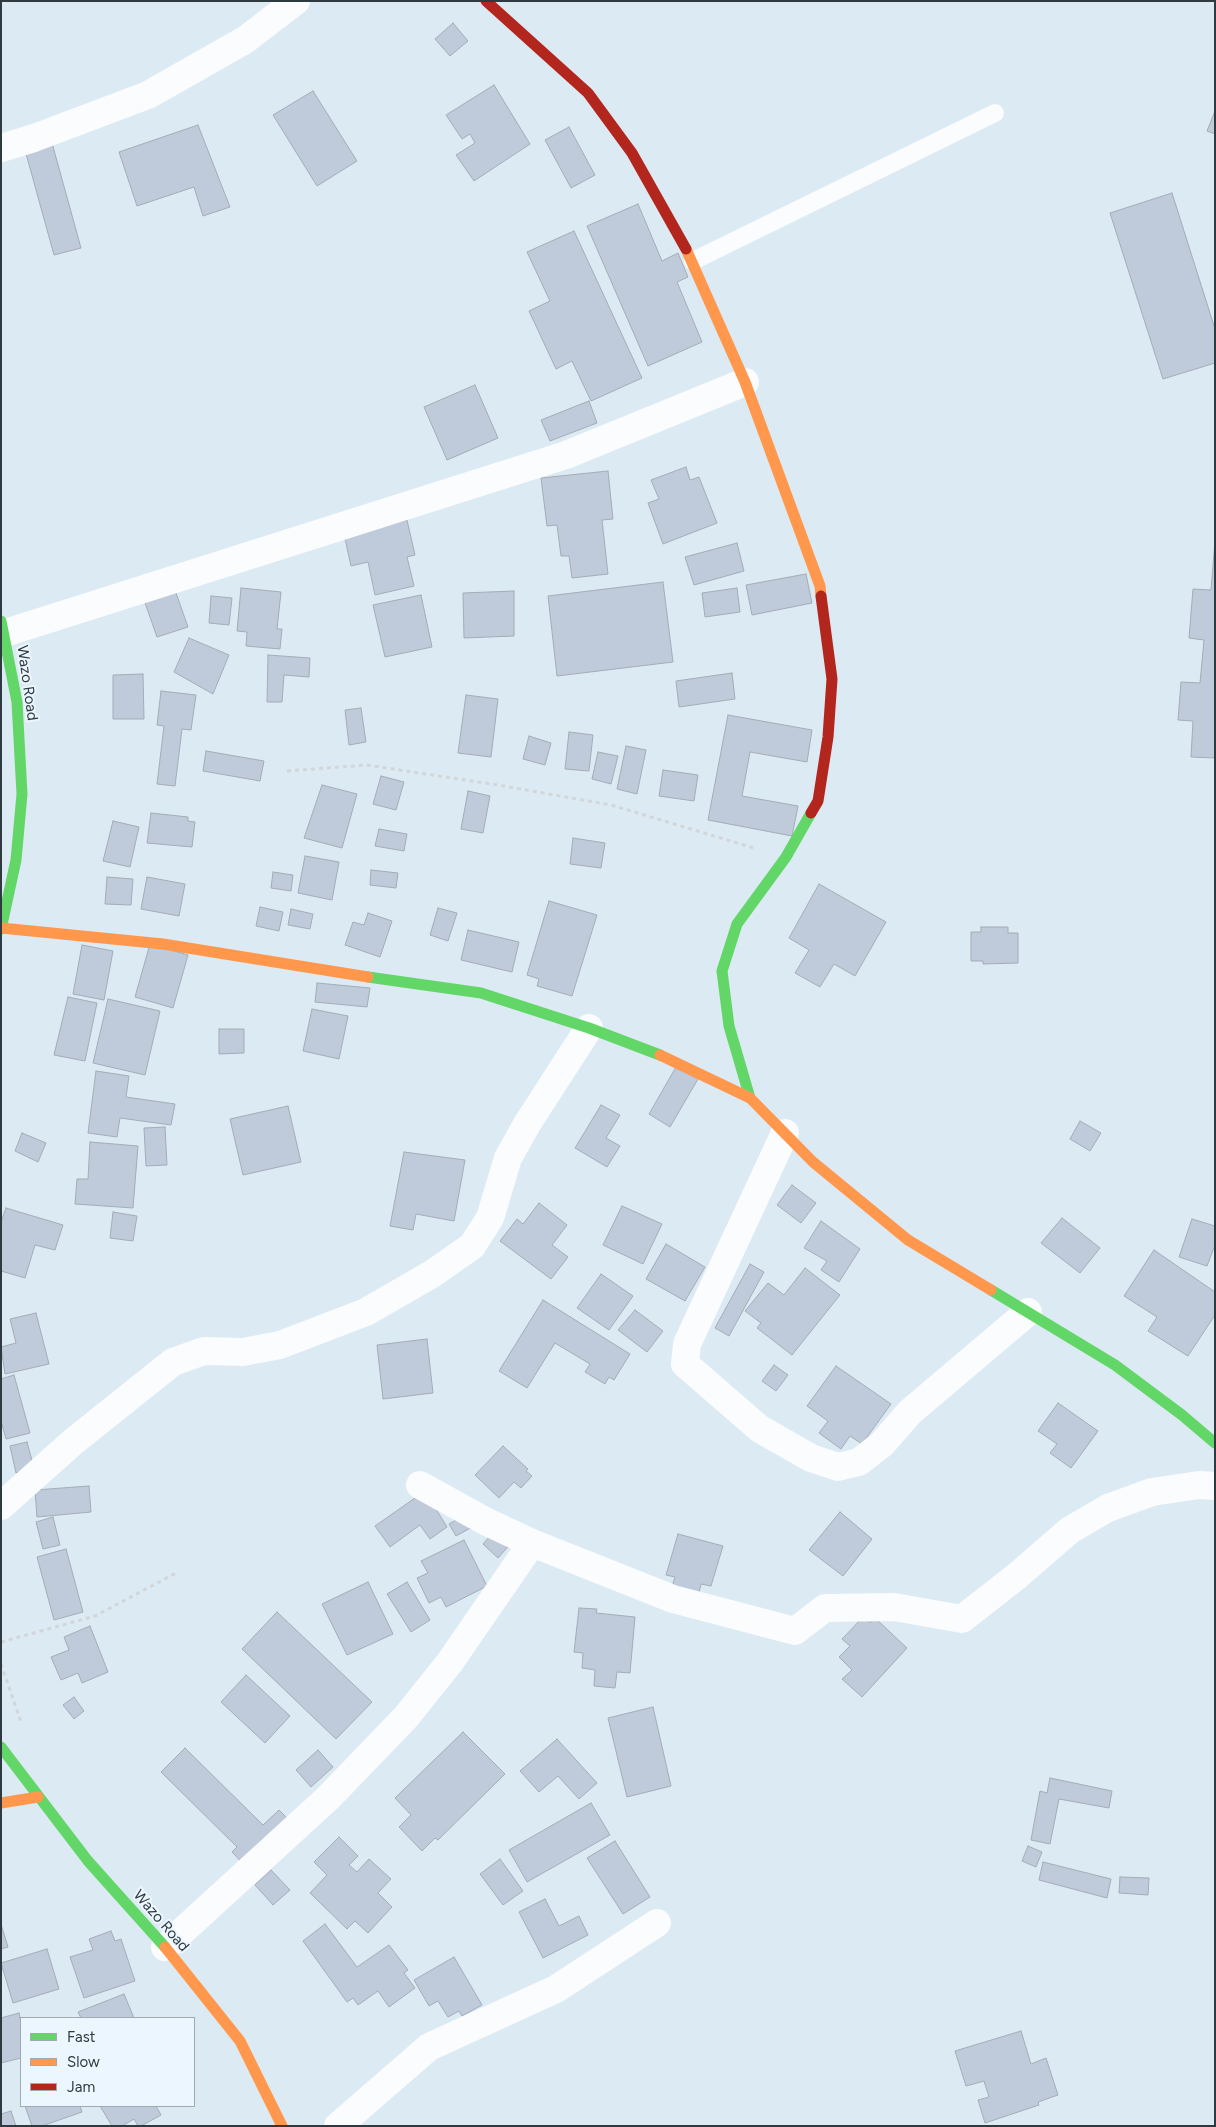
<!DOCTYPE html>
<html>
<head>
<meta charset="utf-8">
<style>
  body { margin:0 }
  #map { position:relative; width:1216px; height:2127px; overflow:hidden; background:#dceaf4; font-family:Figtree,sans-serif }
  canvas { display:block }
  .frame { position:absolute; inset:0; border:2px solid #2f3940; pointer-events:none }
  .legend { position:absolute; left:20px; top:2017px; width:175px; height:90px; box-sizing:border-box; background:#ecf6fe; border:1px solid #a0aab2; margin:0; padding:6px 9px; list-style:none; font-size:15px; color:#2f3940 }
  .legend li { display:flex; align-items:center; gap:10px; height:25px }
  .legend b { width:25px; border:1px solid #a0aab2 }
</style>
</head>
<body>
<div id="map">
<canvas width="1216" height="2127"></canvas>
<div class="frame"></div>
<ul class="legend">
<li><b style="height:6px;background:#63d668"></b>Fast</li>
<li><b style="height:6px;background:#ff974d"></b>Slow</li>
<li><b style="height:6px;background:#b3261e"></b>Jam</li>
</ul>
</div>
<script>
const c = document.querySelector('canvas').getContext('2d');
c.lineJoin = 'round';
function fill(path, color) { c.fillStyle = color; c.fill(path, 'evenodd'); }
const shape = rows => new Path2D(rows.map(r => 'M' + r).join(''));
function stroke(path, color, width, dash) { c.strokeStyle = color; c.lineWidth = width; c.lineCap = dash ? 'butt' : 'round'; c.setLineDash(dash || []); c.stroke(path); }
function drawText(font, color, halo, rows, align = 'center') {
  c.font = font + ' Figtree,sans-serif'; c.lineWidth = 4; c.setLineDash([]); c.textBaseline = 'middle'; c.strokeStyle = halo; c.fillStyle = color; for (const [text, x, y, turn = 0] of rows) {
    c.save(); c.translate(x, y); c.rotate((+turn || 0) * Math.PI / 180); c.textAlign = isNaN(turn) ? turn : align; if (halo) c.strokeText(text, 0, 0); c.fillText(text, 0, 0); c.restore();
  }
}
const building = shape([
  [453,23,468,41,450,56,435,39,453,23],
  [494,85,530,144,474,181,456,155,475,143,470,134,462,139,446,115,494,85],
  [313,91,357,161,317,186,273,115,313,91],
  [1215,111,1215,134,1207,131,1215,111],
  [198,125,230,207,203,216,194,187,137,206,119,152,198,125],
  [569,127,595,175,571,188,545,140,569,127],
  [52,143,81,248,54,255,25,150,52,143],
  [1172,193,1215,329,1215,363,1163,379,1110,213,1172,193],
  [638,204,662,261,678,253,688,277,677,282,702,342,648,366,587,226,638,204],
  [574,231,642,378,591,401,572,361,556,369,529,311,550,301,527,252,574,231],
  [475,385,498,438,447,460,424,407,475,385],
  [589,401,597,423,550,441,541,420,589,401],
  [686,467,690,480,699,477,717,523,663,544,648,503,659,499,651,480,686,467],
  [608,471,613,519,602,520,608,574,572,578,569,556,561,556,557,525,547,526,541,478,608,471],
  [407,520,415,555,407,557,414,586,375,595,368,562,351,566,344,534,407,520],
  [1215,541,1215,758,1191,757,1193,721,1178,720,1181,682,1200,683,1204,640,1189,638,1193,589,1211,590,1215,541],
  [737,543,744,571,694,585,685,557,737,543],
  [806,574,812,603,752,615,746,585,806,574],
  [663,582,673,662,557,676,548,596,663,582],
  [241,588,281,592,277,629,282,629,280,649,246,646,247,632,237,631,241,588],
  [737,588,740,612,705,617,702,593,737,588],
  [175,590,188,627,157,637,144,600,175,590],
  [514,591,514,636,464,638,463,593,514,591],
  [421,595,432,647,385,657,373,605,421,595],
  [211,596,232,598,229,625,209,623,211,596],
  [189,638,229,655,213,694,174,672,189,638],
  [268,655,310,658,309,677,284,675,282,702,267,702,268,655],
  [732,673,735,699,679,707,676,681,732,673],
  [143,674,144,719,113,719,113,675,143,674],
  [161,691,196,695,191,730,182,729,175,786,157,784,164,726,157,725,161,691],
  [466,695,498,699,491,757,458,753,466,695],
  [361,708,366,742,349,745,345,710,361,708],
  [728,715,812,730,807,762,750,752,742,796,798,806,792,836,708,820,728,715],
  [569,732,593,735,589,771,565,769,569,732],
  [529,736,551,743,545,765,523,759,529,736],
  [626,746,646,750,637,794,617,789,626,746],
  [206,751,264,761,260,781,203,771,206,751],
  [598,752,618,756,611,784,592,779,598,752],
  [663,770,698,775,694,801,659,796,663,770],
  [381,776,404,782,396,810,373,804,381,776],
  [322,785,357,794,342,848,304,838,322,785],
  [468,791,490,796,483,833,461,829,468,791],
  [151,813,188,817,188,821,195,822,192,847,147,843,151,813],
  [113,821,139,827,130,867,103,861,113,821],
  [379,829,407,834,404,851,375,846,379,829],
  [573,838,605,843,601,868,570,864,573,838],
  [305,856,339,862,332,900,298,893,305,856],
  [371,870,398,873,396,888,370,885,371,870],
  [273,872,293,875,291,891,271,888,273,872],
  [107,877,133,879,131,905,105,904,107,877],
  [147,877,185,884,179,916,141,909,147,877],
  [819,884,886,922,855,976,834,964,820,987,795,973,809,950,789,938,819,884],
  [549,901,597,915,572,996,537,986,539,979,527,975,549,901],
  [260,907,283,912,279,931,256,926,260,907],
  [438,908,457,913,448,941,430,935,438,908],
  [291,909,313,914,310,929,288,925,291,909],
  [368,913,392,921,380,957,345,945,353,922,364,925,368,913],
  [981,927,1008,927,1008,933,1018,933,1018,963,983,964,983,961,971,961,971,932,981,932,981,927],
  [468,930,519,942,512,972,461,960,468,930],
  [150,944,188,955,173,1008,135,997,150,944],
  [82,945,113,951,104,1000,73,994,82,945],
  [317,983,370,988,367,1007,315,1002,317,983],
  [68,997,97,1003,85,1061,54,1055,68,997],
  [108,999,160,1011,145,1075,93,1063,108,999],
  [312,1009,348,1016,339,1059,303,1051,312,1009],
  [219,1029,244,1029,244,1053,219,1054,219,1029],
  [676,1067,698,1079,670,1127,649,1114,676,1067],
  [96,1071,129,1076,126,1097,175,1104,171,1125,120,1118,117,1137,88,1133,96,1071],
  [601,1105,620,1115,606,1138,620,1146,607,1167,575,1148,601,1105],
  [288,1106,301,1162,243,1175,230,1119,288,1106],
  [1080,1121,1101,1133,1090,1151,1070,1139,1080,1121],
  [165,1127,167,1165,146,1166,144,1128,165,1127],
  [22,1133,46,1143,38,1162,15,1151,22,1133],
  [90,1142,138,1146,133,1208,75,1204,77,1179,88,1179,90,1142],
  [404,1152,465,1160,454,1221,416,1214,413,1230,390,1226,404,1152],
  [792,1185,816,1203,801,1223,777,1205,792,1185],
  [539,1203,567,1225,552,1245,568,1257,551,1279,500,1241,517,1219,523,1224,539,1203],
  [622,1206,662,1224,643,1264,603,1245,622,1206],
  [6,1208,63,1225,55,1250,35,1245,25,1278,1,1271,1,1222,6,1208],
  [113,1212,137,1216,133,1241,110,1238,113,1212],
  [1062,1218,1100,1248,1080,1273,1041,1243,1062,1218],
  [1192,1219,1215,1226,1215,1245,1207,1266,1179,1257,1192,1219],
  [821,1221,860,1249,839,1282,821,1270,827,1261,804,1248,821,1221],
  [666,1244,705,1267,685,1301,646,1279,666,1244],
  [1154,1250,1215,1292,1215,1315,1188,1356,1148,1331,1157,1317,1124,1296,1154,1250],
  [750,1264,764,1272,729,1336,715,1328,750,1264],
  [805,1268,840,1295,792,1355,757,1328,761,1323,745,1311,768,1283,784,1295,805,1268],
  [601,1274,633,1296,609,1330,577,1308,601,1274],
  [543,1300,630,1354,614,1380,609,1377,605,1384,585,1372,590,1364,555,1343,527,1388,499,1371,543,1300],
  [635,1310,663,1331,647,1352,618,1330,635,1310],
  [36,1313,49,1364,5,1374,1,1347,16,1343,10,1319,36,1313],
  [427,1339,433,1393,383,1399,377,1345,427,1339],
  [774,1365,788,1375,776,1391,762,1381,774,1365],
  [836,1366,891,1404,862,1444,850,1436,841,1449,819,1433,828,1421,807,1406,836,1366],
  [14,1375,30,1433,6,1439,1,1421,1,1379,14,1375],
  [1058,1403,1098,1431,1071,1468,1050,1453,1057,1444,1038,1431,1058,1403],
  [27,1442,34,1468,16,1473,10,1446,27,1442],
  [503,1446,528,1469,526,1471,532,1476,521,1488,514,1482,499,1498,475,1475,503,1446],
  [89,1486,91,1512,37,1517,35,1490,89,1486],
  [425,1491,447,1527,430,1539,420,1525,390,1547,375,1526,425,1491],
  [840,1512,872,1539,843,1576,809,1550,840,1512],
  [469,1513,476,1525,456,1536,449,1524,469,1513],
  [53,1517,60,1545,43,1549,36,1522,53,1517],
  [497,1528,513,1541,498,1558,483,1544,497,1528],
  [678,1534,723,1546,711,1586,701,1584,698,1597,671,1590,675,1577,666,1575,678,1534],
  [464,1540,487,1586,446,1607,441,1597,429,1603,417,1578,428,1573,421,1561,464,1540],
  [66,1549,83,1612,54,1620,37,1557,66,1549],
  [368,1582,393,1634,347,1655,322,1604,368,1582],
  [407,1582,430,1620,411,1632,387,1594,407,1582],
  [579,1608,597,1609,596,1613,635,1617,630,1673,617,1672,615,1688,594,1686,595,1670,582,1668,583,1653,574,1652,579,1608],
  [277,1612,372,1702,336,1739,242,1649,277,1612],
  [864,1616,870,1623,875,1618,907,1648,862,1697,842,1679,852,1670,839,1657,850,1646,842,1639,864,1616],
  [90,1626,108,1672,82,1683,78,1673,61,1680,51,1657,69,1650,64,1637,90,1626],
  [246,1675,290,1716,265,1743,221,1702,246,1675],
  [74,1697,84,1711,74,1719,63,1705,74,1697],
  [653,1707,671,1786,627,1797,608,1718,653,1707],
  [463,1732,505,1774,438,1840,435,1838,422,1851,399,1827,411,1815,395,1798,463,1732],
  [557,1739,597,1783,579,1799,558,1776,539,1792,520,1771,557,1739],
  [185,1748,263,1825,279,1810,292,1823,247,1868,232,1852,237,1847,161,1772,185,1748],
  [318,1750,333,1767,311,1787,296,1770,318,1750],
  [1050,1778,1112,1791,1109,1808,1059,1799,1050,1844,1031,1840,1040,1791,1047,1793,1050,1778],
  [591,1803,610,1835,527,1882,509,1850,591,1803],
  [339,1837,358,1856,349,1865,357,1872,369,1859,391,1879,378,1893,392,1907,368,1933,355,1921,347,1929,310,1893,327,1875,314,1862,339,1837],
  [615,1841,650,1897,623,1914,587,1858,615,1841],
  [1028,1846,1042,1852,1036,1867,1022,1861,1028,1846],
  [500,1859,523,1891,503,1905,480,1874,500,1859],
  [1043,1862,1111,1879,1107,1898,1039,1880,1043,1862],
  [271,1870,290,1890,273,1905,255,1885,271,1870],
  [1120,1877,1149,1878,1148,1895,1119,1893,1120,1877],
  [545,1899,559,1926,579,1916,588,1935,543,1958,519,1912,545,1899],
  [1,1924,8,1947,1,1949,1,1924],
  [325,1924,357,1967,389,1945,408,1970,404,1973,415,1988,389,2007,378,1991,358,2005,353,1998,347,2002,303,1941,325,1924],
  [111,1931,115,1941,121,1939,135,1981,84,1998,70,1957,93,1950,89,1939,111,1931],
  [47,1949,59,1989,13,2003,1,1963,47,1949],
  [454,1957,482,2005,462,2016,459,2011,448,2017,438,2001,429,2006,414,1980,454,1957],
  [124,1994,134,2018,81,2018,78,2012,124,1994],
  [19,2013,21,2022,21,2058,1,2063,1,2018,19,2013],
  [1021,2031,1031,2064,1046,2058,1058,2095,1038,2102,1039,2105,985,2123,978,2100,989,2097,984,2081,966,2086,955,2051,1021,2031],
  [25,2106,80,2106,82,2112,42,2126,32,2126,25,2106],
  [100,2106,156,2106,161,2115,141,2126,138,2126,134,2119,122,2126,112,2126,100,2106],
  [11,2111,16,2126,1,2126,1,2114,11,2111]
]);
fill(building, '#bfcada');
stroke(building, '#a4acb5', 1);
stroke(shape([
  [287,771,367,765,498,785,611,805,754,848],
  [1,1642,95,1616,176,1573],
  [1,1664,21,1722]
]), '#d2d6d9', 3, [4, 4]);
stroke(shape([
  [693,261,995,113]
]), '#fafcfd', 18);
stroke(shape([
  [1,148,34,138,148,95,245,40,296,1],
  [5,633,566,455,745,382],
  [785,1133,687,1344,685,1364,760,1429,811,1458,838,1467,859,1462,882,1444,910,1412,1028,1312],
  [420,1485,485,1521,532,1543,673,1599,795,1631,825,1608,894,1607,962,1619,1017,1576,1070,1530,1108,1508,1152,1492,1199,1485,1215,1486],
  [1,1506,74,1441,173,1362,204,1351,243,1352,280,1345,366,1312,432,1274,472,1246,490,1218,508,1158,527,1124,589,1028],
  [165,1947,328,1798,406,1717,450,1662,532,1543],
  [338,2126,429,2047,556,1989,657,1923]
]), '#fafcfd', 28);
stroke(shape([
  [1,621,17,702,22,794,16,860,1,929],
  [368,977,481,993,589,1028,660,1055],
  [750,1098,729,1026,722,971,737,924,786,857,811,813],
  [991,1290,1115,1365,1182,1415,1215,1443],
  [1,1747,88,1861,165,1947]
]), '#63d668', 11);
stroke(shape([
  [686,249,745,382,820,586,821,596],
  [1,928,163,944,368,977],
  [660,1055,750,1098,813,1162,908,1240,991,1290],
  [1,1803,38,1797],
  [165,1947,240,2041,282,2126]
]), '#ff974d', 11);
stroke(shape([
  [486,1,588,93,632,153,686,249],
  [811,813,818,801,828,737,832,679,821,596]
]), '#b3261e', 11);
drawText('15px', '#2f3940', '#ecf6fe', [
  ["Wazo Road",27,683,82],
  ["Wazo Road",161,1921,49]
]);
</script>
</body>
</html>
